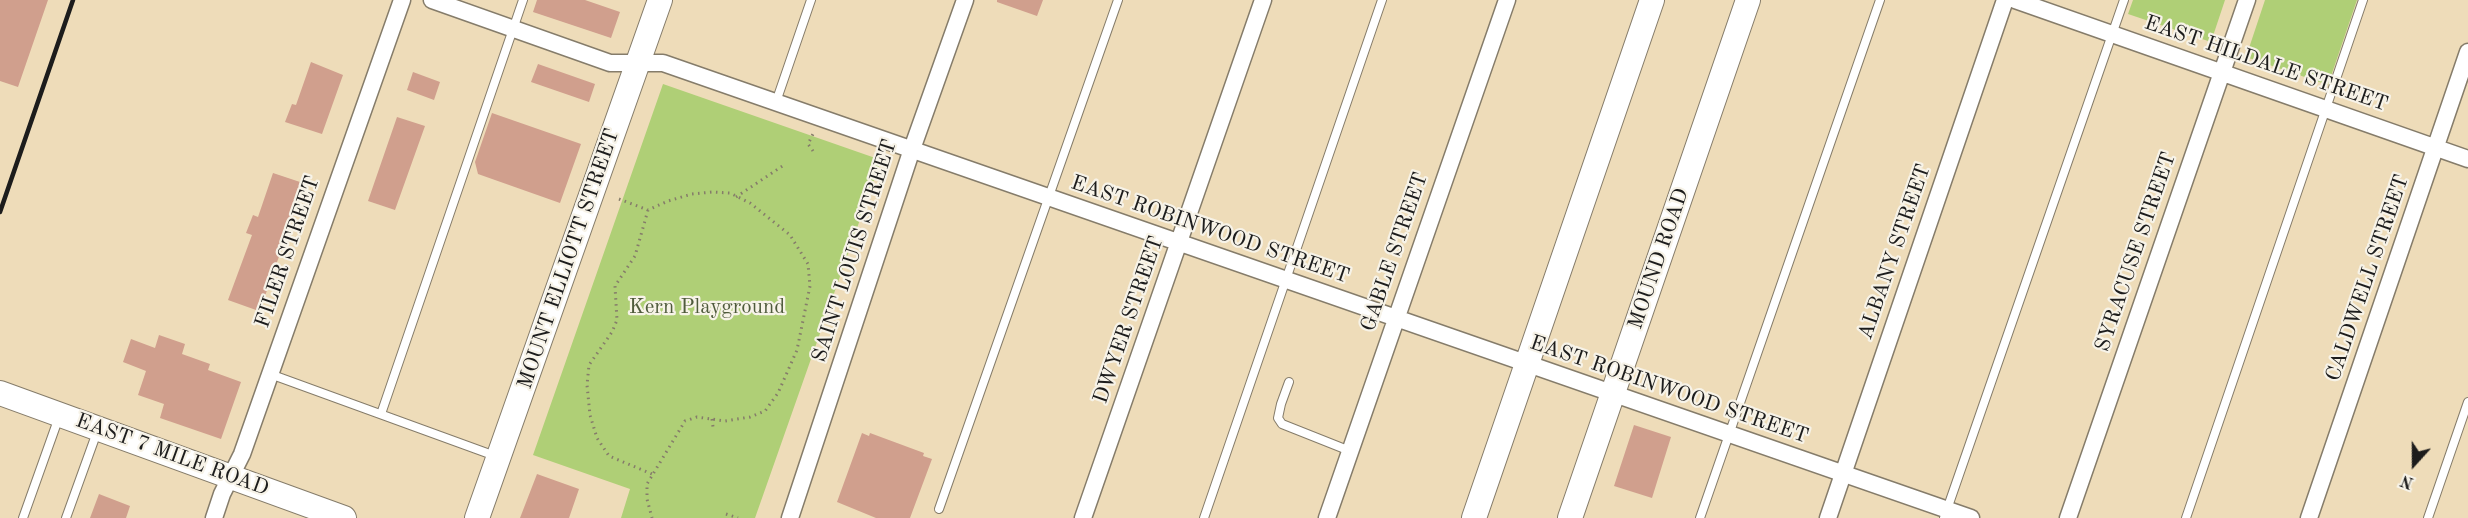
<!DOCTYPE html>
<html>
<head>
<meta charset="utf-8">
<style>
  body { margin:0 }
  #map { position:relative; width:2468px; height:518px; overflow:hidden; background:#eedcb9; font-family:"Old Standard TT",serif }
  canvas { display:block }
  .north { position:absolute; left:2384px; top:434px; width:60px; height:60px; -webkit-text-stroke:4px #f7f3e8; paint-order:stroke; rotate:201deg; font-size:16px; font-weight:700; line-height:24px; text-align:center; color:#1c1c1c }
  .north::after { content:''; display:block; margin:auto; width:21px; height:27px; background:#1c1c1c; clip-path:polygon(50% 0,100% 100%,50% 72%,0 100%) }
</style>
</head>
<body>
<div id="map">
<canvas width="2468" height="518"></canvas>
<div class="north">N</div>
</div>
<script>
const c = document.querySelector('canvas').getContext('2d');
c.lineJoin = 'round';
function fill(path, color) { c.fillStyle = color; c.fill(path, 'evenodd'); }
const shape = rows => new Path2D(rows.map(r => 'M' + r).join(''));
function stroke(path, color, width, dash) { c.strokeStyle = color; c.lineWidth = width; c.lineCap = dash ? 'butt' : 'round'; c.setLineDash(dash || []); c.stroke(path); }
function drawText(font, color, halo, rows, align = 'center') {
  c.font = font + ' "Old Standard TT",serif'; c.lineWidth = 4.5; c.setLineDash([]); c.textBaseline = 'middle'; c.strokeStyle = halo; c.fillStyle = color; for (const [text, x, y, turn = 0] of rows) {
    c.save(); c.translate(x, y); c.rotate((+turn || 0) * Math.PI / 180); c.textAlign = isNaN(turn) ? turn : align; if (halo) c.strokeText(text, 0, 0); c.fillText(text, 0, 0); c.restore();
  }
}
fill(shape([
  [2133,0,2225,0,2211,42,2128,14],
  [2265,0,2357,0,2328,85,2246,57],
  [663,84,881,160,755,518,621,518,630,489,533,455]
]), '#afcf76');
fill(shape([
  [0,0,48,0,18,87,0,81],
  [537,0,585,0,620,12,611,38,533,12],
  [997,0,1043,0,1037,16,997,2],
  [311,62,343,75,322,134,285,122,292,104,296,105],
  [538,64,595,84,589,102,531,82],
  [413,72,440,82,434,100,407,90],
  [492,113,581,144,560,203,478,174,475,162],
  [397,117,425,126,395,210,368,201],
  [273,173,300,182,299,184,304,186,260,310,256,310,228,300,252,235,246,233,253,215,258,217],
  [159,335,185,344,182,354,210,364,208,370,241,382,221,439,160,418,164,404,138,395,146,371,123,362,131,339,155,348],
  [1634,425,1671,437,1652,498,1614,486],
  [862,433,869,436,870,433,924,453,923,456,932,459,910,518,876,518,837,502],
  [537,474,579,489,569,518,520,518],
  [99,494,130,506,126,518,90,518]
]), '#d09f8d');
const lane = shape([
  [776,102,811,0],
  [270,374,498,457],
  [1289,382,1281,404,1278,418,1282,424,1350,451],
  [381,414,523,0],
  [939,509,1118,0],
  [23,518,59,417],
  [66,518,97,432],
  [1204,518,1382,0],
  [1700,518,1880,0],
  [1944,518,2124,0],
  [2186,518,2363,0],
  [2428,518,2468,402]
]);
const street = shape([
  [432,0,610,63,663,63,1971,518],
  [2015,0,2468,159],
  [214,518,222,494,242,454,402,0],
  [790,518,912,149,965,0],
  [1083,518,1263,0],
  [1327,518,1507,0],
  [1828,518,2005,0],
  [2068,518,2247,0],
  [2309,518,2468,52]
]);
const secondary = shape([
  [0,393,344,518],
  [477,518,660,0],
  [1474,518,1652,0],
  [1570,518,1748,0]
]);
stroke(lane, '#857c6a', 10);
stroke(street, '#857c6a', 19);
stroke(secondary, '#857c6a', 26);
stroke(shape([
  [813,151,808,144,813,134],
  [736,197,784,165],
  [619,199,648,210,668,201,692,194,712,192,730,193,750,203,790,235,808,264,810,286,797,350,778,393,765,411,750,417,725,421,697,417,685,421,647,484,647,499,652,518],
  [648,210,635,256,615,286,617,320,612,332,589,365,587,385,590,415,597,438,609,456,652,474],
  [712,419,713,427],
  [726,514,738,518]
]), '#857c6a', 3, [1.5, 4.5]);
stroke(lane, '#fff', 8);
stroke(street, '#fff', 16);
stroke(secondary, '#fff', 24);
stroke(shape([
  [0,212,73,0]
]), '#1c1c1c', 4.5);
drawText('21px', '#1c1c1c', '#f7f3e8', [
  ["EAST HILDALE STREET",2266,64,19],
  ["EAST ROBINWOOD STREET",1210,230,19],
  ["SAINT LOUIS STREET",855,251,-72],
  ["FILER STREET",288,252,-71],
  ["GABLE STREET",1395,252,-71],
  ["ALBANY STREET",1895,252,-71],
  ["SYRACUSE STREET",2136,252,-71],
  ["MOUNT ELLIOTT STREET",569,259,-71],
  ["MOUND ROAD",1659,259,-71],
  ["CALDWELL STREET",2368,278,-71],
  ["DWYER STREET",1129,320,-71],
  ["EAST ROBINWOOD STREET",1669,390,19],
  ["EAST 7 MILE ROAD",172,455,20]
]);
drawText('21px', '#4f5b3c', '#f7f3e8', [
  ["Kern Playground",707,307]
]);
</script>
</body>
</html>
